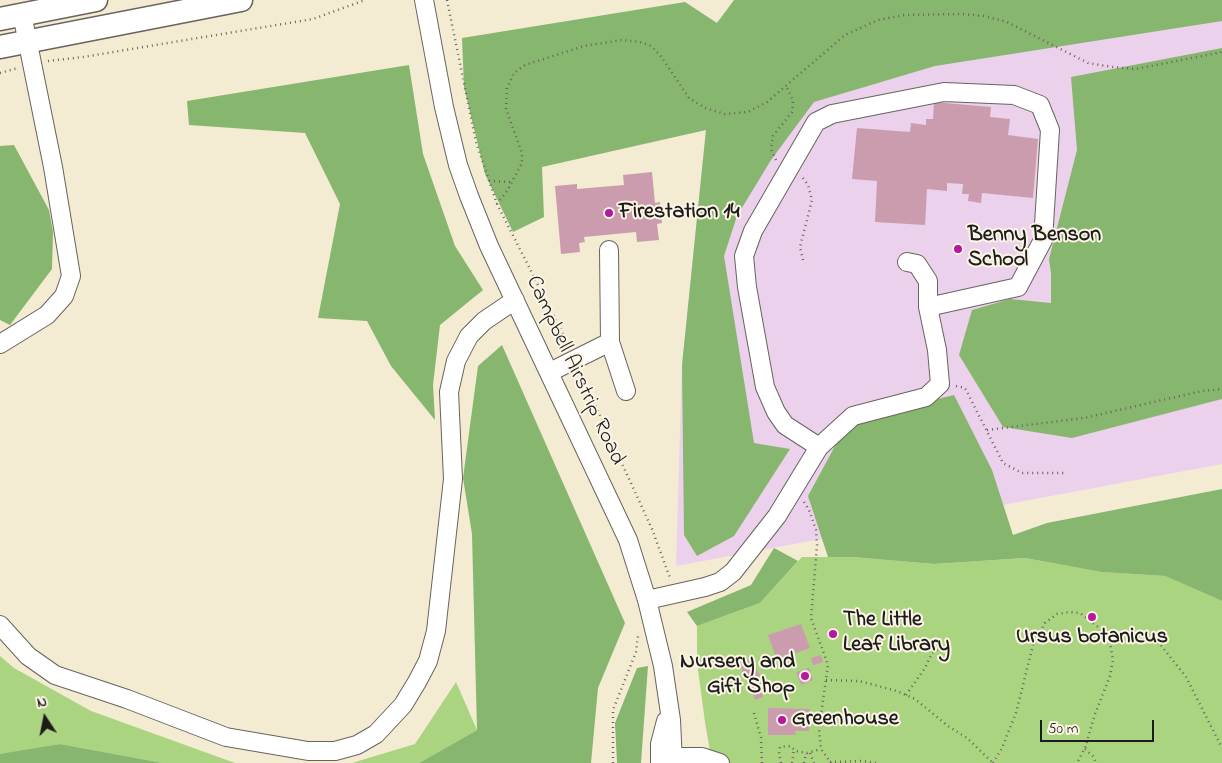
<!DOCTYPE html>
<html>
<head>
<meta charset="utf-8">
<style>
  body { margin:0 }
  #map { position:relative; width:1222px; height:763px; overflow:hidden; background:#f4ebd3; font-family:"Indie Flower",sans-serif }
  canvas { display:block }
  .north { position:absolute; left:20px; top:693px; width:50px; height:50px; -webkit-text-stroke:4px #fcf5e5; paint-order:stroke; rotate:349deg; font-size:14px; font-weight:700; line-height:20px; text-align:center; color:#1c1c1c }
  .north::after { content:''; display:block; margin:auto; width:18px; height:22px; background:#1c1c1c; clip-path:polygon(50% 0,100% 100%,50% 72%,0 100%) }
  .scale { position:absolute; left:1040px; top:720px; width:114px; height:22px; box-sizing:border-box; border:2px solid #1c1c1c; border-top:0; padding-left:6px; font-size:15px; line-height:18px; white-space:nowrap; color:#1c1c1c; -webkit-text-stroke:4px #fcf5e5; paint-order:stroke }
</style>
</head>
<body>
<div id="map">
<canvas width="1222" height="763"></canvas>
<div class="north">N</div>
<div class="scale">50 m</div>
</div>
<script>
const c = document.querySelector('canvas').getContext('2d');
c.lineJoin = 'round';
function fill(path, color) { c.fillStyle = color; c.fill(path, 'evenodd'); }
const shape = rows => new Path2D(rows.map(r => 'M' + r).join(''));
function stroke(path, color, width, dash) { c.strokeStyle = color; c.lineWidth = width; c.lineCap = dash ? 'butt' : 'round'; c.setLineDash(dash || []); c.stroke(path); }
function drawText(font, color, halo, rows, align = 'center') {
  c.font = font + ' "Indie Flower",sans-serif'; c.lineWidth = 4; c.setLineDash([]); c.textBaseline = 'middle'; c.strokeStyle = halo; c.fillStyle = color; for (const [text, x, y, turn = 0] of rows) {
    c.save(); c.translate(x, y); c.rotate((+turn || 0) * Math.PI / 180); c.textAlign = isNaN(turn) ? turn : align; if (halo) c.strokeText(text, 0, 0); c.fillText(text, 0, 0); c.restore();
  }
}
fill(shape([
  [821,0,1222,0,1222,464,676,566,682,365,717,20]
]), '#ebd1eb');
fill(shape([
  [802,557,852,557,934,564,1025,558,1101,572,1165,576,1222,601,1222,763,712,763,705,722,697,662,697,626,760,603],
  [0,656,14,668,91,711,235,763,163,763,60,744,0,756],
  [456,682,477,730,419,763,352,763,415,744]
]), '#aad47f');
fill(shape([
  [734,0,1222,0,1222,21,935,66,814,102,771,160,737,216,724,256,754,443,790,449,734,536,697,556,684,535,682,365,706,130,542,167,544,217,513,232,485,174,464,87,462,38,685,2,717,23],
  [1222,48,1222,399,1072,438,1003,427,959,355,972,310,1010,299,1051,303,1051,273,1049,259,1077,150,1071,77],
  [409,65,423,154,455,246,483,290,440,325,433,385,435,420,391,366,367,321,318,318,340,204,305,133,189,125,187,101],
  [14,145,49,210,53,232,52,269,10,325,0,320,0,146],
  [502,345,625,623,598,688,591,763,419,763,477,730,472,534,463,478,478,366],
  [954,395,992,470,1013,535,1047,523,1222,489,1222,601,1165,576,1101,572,1025,558,934,564,852,557,828,557,808,496,849,420],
  [774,548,798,561,760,603,697,626,687,612,751,585],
  [648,666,641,763,617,763,615,723,637,668],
  [60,744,163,763,0,763,0,754]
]), '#87b66e');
fill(shape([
  [934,102,991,107,990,117,1010,119,1008,135,1038,139,1033,198,982,193,981,203,968,201,969,194,962,194,963,184,947,183,947,191,927,189,925,225,875,222,877,181,852,179,857,128,910,132,911,123,926,125,926,119,933,119],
  [652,172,655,203,660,202,662,223,657,224,659,240,637,242,636,232,584,237,585,242,579,243,580,252,561,254,555,186,577,184,577,189,624,185,623,175],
  [801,624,810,648,777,660,768,635],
  [834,627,838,639,833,640,829,629],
  [821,655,823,662,813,665,811,658],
  [753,659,760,677,746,681,740,664],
  [809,668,813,680,801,685,796,672],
  [760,684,763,697,755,700,751,687],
  [768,708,810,709,809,731,795,731,796,735,768,735]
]), '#ca9cae');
const minor = shape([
  [424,0,444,107,458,165,469,196,489,246,628,540,647,600,663,666,671,720,673,763],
  [610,342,626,391],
  [0,344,47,315,64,296,71,276,53,167,22,14],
  [550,372,610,342,609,250],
  [819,447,785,425,776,412,765,387,747,287,744,256,753,231,816,122,832,114,944,92,1014,95,1040,105,1050,130,1043,240,1018,287,928,307],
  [647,600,705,587,720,582,733,572,777,516,819,447,853,416,926,397,940,384,937,350,928,307,928,281,917,264,907,262],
  [0,625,28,656,55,675,127,699,226,737,308,751,335,751,357,745,376,734,403,705,417,682,428,661,436,631,453,479,449,392,456,361,469,336,484,321,515,300],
  [673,757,702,757,720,763],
  [660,763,660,744,666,721]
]);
const major = shape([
  [0,19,96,0],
  [0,47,241,0]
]);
stroke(minor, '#68645c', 20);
stroke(major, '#68645c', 25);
stroke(shape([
  [447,0,476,142,497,204,569,346],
  [48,61,83,57,313,19,365,0],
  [0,73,18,68],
  [776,160,771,149,773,136,792,112,793,100,786,86],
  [489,181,510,182],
  [497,204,507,191,522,163,522,153,506,109,507,88,514,73,525,65,584,46,622,40,640,42,651,46,660,55,689,98,705,108,725,114,748,112,767,102,845,35,878,20,904,15,962,14,984,16,1007,22,1088,63,1113,67,1136,69,1222,52],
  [803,260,800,247,812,200,808,185,803,178],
  [581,374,652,529,670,578],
  [956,386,965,388,1003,463,1022,473,1066,473],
  [987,430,1084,418,1202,391,1222,389],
  [804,502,809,510,816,530,817,545,811,618,828,665,819,729,821,749,831,763],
  [1104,633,1131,632,1160,644,1186,677,1222,748],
  [826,680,859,681,897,691,915,699,948,726,967,738,993,763],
  [906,695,925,668,932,653,945,645,955,647],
  [754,713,761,738,762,763],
  [1085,749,1094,757,1096,763],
  [810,753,814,763],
  [830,762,863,761,876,763],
  [613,763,613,710,636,652,638,636],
  [781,763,779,754,780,747,790,746,796,751,807,753,821,749],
  [792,763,794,749],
  [804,763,806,753],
  [993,763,1002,748,1016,713,1033,645,1045,623,1057,614,1070,612,1080,613,1102,630,1110,643,1113,660,1110,676,1095,714,1085,748,1077,763]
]), '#68645c', 2.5, [1, 4]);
stroke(minor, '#fff', 18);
stroke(major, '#fff', 22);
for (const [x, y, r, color] of [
  [609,213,5,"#b5179e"],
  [958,249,5,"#b5179e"],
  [1092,617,5,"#b5179e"],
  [833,634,5,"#b5179e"],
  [805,676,5,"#b5179e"],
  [782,720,5,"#b5179e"]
]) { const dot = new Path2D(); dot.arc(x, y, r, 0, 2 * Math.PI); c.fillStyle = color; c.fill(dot); stroke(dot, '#fcf5e5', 2); }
drawText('bold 22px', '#1c1c1c', '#fcf5e5', [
  ["Firestation 14",619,213],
  ["Benny Benson",968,236],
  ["School",968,261],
  ["The Little",843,621],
  ["Leaf Library",843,646],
  ["Ursus botanicus",1092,638,"center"],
  ["Nursery and",795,663,"right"],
  ["Gift Shop",795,688,"right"],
  ["Greenhouse",792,720]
], 'left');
drawText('22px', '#1c1c1c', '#fcf5e5', [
  ["Campbell Airstrip Road",574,371,65]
]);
</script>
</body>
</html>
